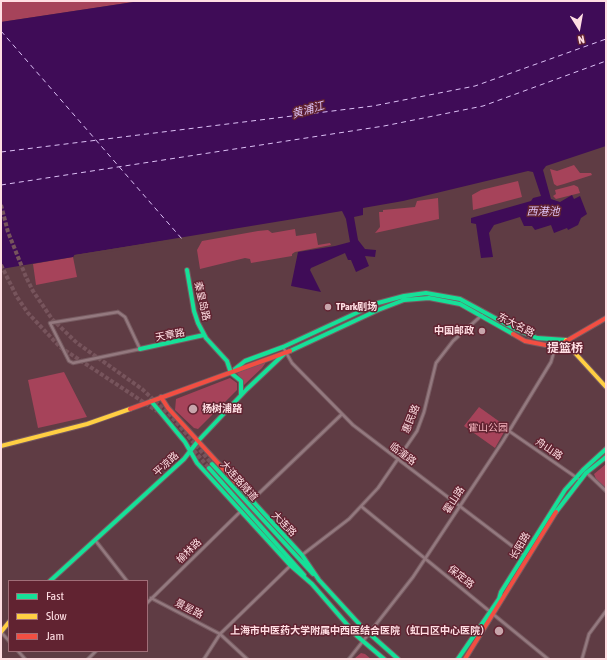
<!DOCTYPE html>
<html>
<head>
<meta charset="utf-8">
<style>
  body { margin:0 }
  #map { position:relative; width:607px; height:660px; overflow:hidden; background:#5f3c44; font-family:"Asap Condensed",sans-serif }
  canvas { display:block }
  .frame { position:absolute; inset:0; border:2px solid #ffdee3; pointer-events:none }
  .legend { position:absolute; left:8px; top:580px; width:140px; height:72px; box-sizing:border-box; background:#612331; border:1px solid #a06e78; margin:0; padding:5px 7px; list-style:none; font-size:12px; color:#ffdee3 }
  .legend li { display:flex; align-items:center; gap:8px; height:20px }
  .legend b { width:20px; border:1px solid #a06e78 }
  .north { position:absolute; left:559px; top:8px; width:40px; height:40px; -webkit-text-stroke:3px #612331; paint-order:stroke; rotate:169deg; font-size:11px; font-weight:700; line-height:16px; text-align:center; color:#ffdee3 }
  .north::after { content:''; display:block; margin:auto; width:14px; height:18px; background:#ffdee3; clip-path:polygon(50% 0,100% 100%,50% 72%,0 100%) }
</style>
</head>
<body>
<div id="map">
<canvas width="607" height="660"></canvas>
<div class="frame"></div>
<ul class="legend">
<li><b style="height:5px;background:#16e098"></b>Fast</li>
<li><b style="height:5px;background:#ffcf43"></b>Slow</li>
<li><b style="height:5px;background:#f24e42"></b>Jam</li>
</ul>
<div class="north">N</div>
</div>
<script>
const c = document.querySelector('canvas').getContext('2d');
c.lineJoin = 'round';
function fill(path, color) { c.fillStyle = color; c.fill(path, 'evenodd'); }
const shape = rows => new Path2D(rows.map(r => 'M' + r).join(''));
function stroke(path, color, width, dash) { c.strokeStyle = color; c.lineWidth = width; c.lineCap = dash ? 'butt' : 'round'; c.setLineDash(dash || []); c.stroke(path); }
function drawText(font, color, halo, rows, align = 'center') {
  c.font = font + ' "Asap Condensed","Noto Sans SC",sans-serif'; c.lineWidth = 3; c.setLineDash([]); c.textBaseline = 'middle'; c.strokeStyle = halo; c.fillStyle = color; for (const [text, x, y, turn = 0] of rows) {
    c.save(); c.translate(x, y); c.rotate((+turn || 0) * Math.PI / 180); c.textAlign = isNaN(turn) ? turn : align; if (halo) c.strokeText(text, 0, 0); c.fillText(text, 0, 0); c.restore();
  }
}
fill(shape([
  [1,1,140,1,1,22],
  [574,165,580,173,591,173,592,175,564,184,557,186,554,184,550,169,557,171],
  [518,181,522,197,473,210,472,195,481,190],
  [574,185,578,187,580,193,556,199,553,196,556,194,555,190],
  [438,198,439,219,375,233,380,227,379,212,383,212,383,210,415,207,417,201],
  [295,229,296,236,316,233,318,245,330,243,331,245,295,252,292,254,292,256,251,263,250,259,245,258,200,269,197,250,202,241,258,231,268,230,272,233],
  [73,257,77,277,36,285,33,264],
  [267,361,262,368,244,385,237,373],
  [64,372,87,417,38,428,28,380],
  [230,378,237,383,237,390,198,429,194,428,175,410,176,399],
  [479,407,507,427,495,448,464,426],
  [606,464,606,488,596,479,594,474],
  [361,653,365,654,371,659,354,659]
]), '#a6435a');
fill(shape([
  [140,1,606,1,606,146,546,166,543,170,551,199,560,202,572,195,574,199,580,196,587,214,581,218,578,225,568,230,567,228,554,233,551,225,535,230,532,226,524,226,520,217,494,225,489,233,493,257,481,258,476,224,471,223,471,218,531,201,533,198,541,196,533,172,528,171,403,201,363,208,363,215,354,217,358,240,365,249,376,250,375,257,365,256,369,266,356,272,351,260,348,260,345,253,311,268,310,270,321,292,291,286,298,252,335,246,350,242,346,219,342,211,75,255,73,257,1,269,1,22]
]), '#3f0c57');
fill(shape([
  [169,240,169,242,77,257,75,259,74,255]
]), '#5f3c44');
stroke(shape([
  [1,31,182,239],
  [606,121,606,132],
  [1,152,373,106,475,86,606,39],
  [1,185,384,126,483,106,606,61]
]), '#ddc1f6', 1, [5, 4]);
stroke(shape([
  [1,205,8,232,26,277,33,291,52,319,77,343,142,389,169,414,212,464],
  [1,265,17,297,28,313,60,347,157,411],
  [190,446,209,468]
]), '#77545c', 4, [4, 2]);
const street = shape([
  [118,312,125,317,140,349,73,363,69,361,50,323,118,312],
  [283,347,292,363,353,425,524,555],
  [509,431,580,480],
  [586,472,606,491],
  [252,500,341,415],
  [362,507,548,659],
  [95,540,127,581],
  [302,555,349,519,378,488,417,431,424,412,436,363,453,341,482,315],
  [151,598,220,634,247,659],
  [147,603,241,511],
  [1,632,9,641],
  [18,651,25,659],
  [88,659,96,651],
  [204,659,220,634,290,566],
  [349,659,413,577,503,441,551,362,557,341],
  [582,659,589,634,606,611]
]);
const fast = shape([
  [187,270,194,311,198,323,206,338,227,361,231,373],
  [140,349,204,335],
  [290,351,378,310,404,300,429,298,460,304,513,334],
  [235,369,245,361,283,347,378,303,404,296,426,293,460,299,517,330,537,338,566,340],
  [231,373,241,381,241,395],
  [151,401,185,442,197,463,290,565,312,584,357,636,384,659],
  [212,464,313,574],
  [209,468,304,575],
  [238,485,302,555,319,580,362,627,398,659],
  [556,512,586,473,606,457],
  [50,581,184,459,198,441,247,389,284,354],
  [458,659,499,599,501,592,565,490,583,470,606,449]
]);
const slow = shape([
  [566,340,575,353,606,387],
  [1,446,87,424,130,409],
  [1,632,9,622]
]);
const jam = shape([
  [513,334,525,341,556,347,606,318],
  [161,397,168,408,238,485],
  [130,409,290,351],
  [465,659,556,512]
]);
stroke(street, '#765a60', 4.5);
stroke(fast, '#765a60', 6);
stroke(slow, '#765a60', 6);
stroke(jam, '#765a60', 6);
stroke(street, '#94797f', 2.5);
stroke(fast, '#16e098', 4);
stroke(slow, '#ffcf43', 4);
stroke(jam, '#f24e42', 4);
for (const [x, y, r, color] of [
  [328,307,4,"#c7a5ab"],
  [482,331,4,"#c7a5ab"],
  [193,409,5,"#c7a5ab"],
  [499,631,5,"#c7a5ab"]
]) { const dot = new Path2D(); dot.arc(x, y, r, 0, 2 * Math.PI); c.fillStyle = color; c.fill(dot); stroke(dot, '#612331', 1.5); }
drawText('10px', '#ffdee3', '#612331', [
  ["秦皇岛路",202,301,77],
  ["东大名路",516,325,27],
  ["天章路",170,335,-11],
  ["惠民路",411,419,-68],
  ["舟山路",549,449,34],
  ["临潼路",403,454,37],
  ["平凉路",166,464,-42],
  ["大连路隧道",239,481,48],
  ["霍山路",454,500,-57],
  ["大连路",284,524,46],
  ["长阳路",520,546,-59],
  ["榆林路",189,551,-44],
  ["保定路",461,577,39],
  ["景星路",189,609,27]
]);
drawText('bold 10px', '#ffdee3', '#612331', [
  ["TPark剧场",336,307],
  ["中国邮政",474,331,"right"],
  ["杨树浦路",202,409],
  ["上海市中医药大学附属中西医结合医院（虹口区中心医院）",490,631,"right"]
], 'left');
drawText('10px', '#f3b1bb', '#612331', [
  ["霍山公园",488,428]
]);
drawText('italic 11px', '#ddc1f6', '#612331', [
  ["黄浦江",308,110,-16],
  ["西港池",543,212]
]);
drawText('bold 12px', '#ffdee3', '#612331', [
  ["提篮桥",565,348]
]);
</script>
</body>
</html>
